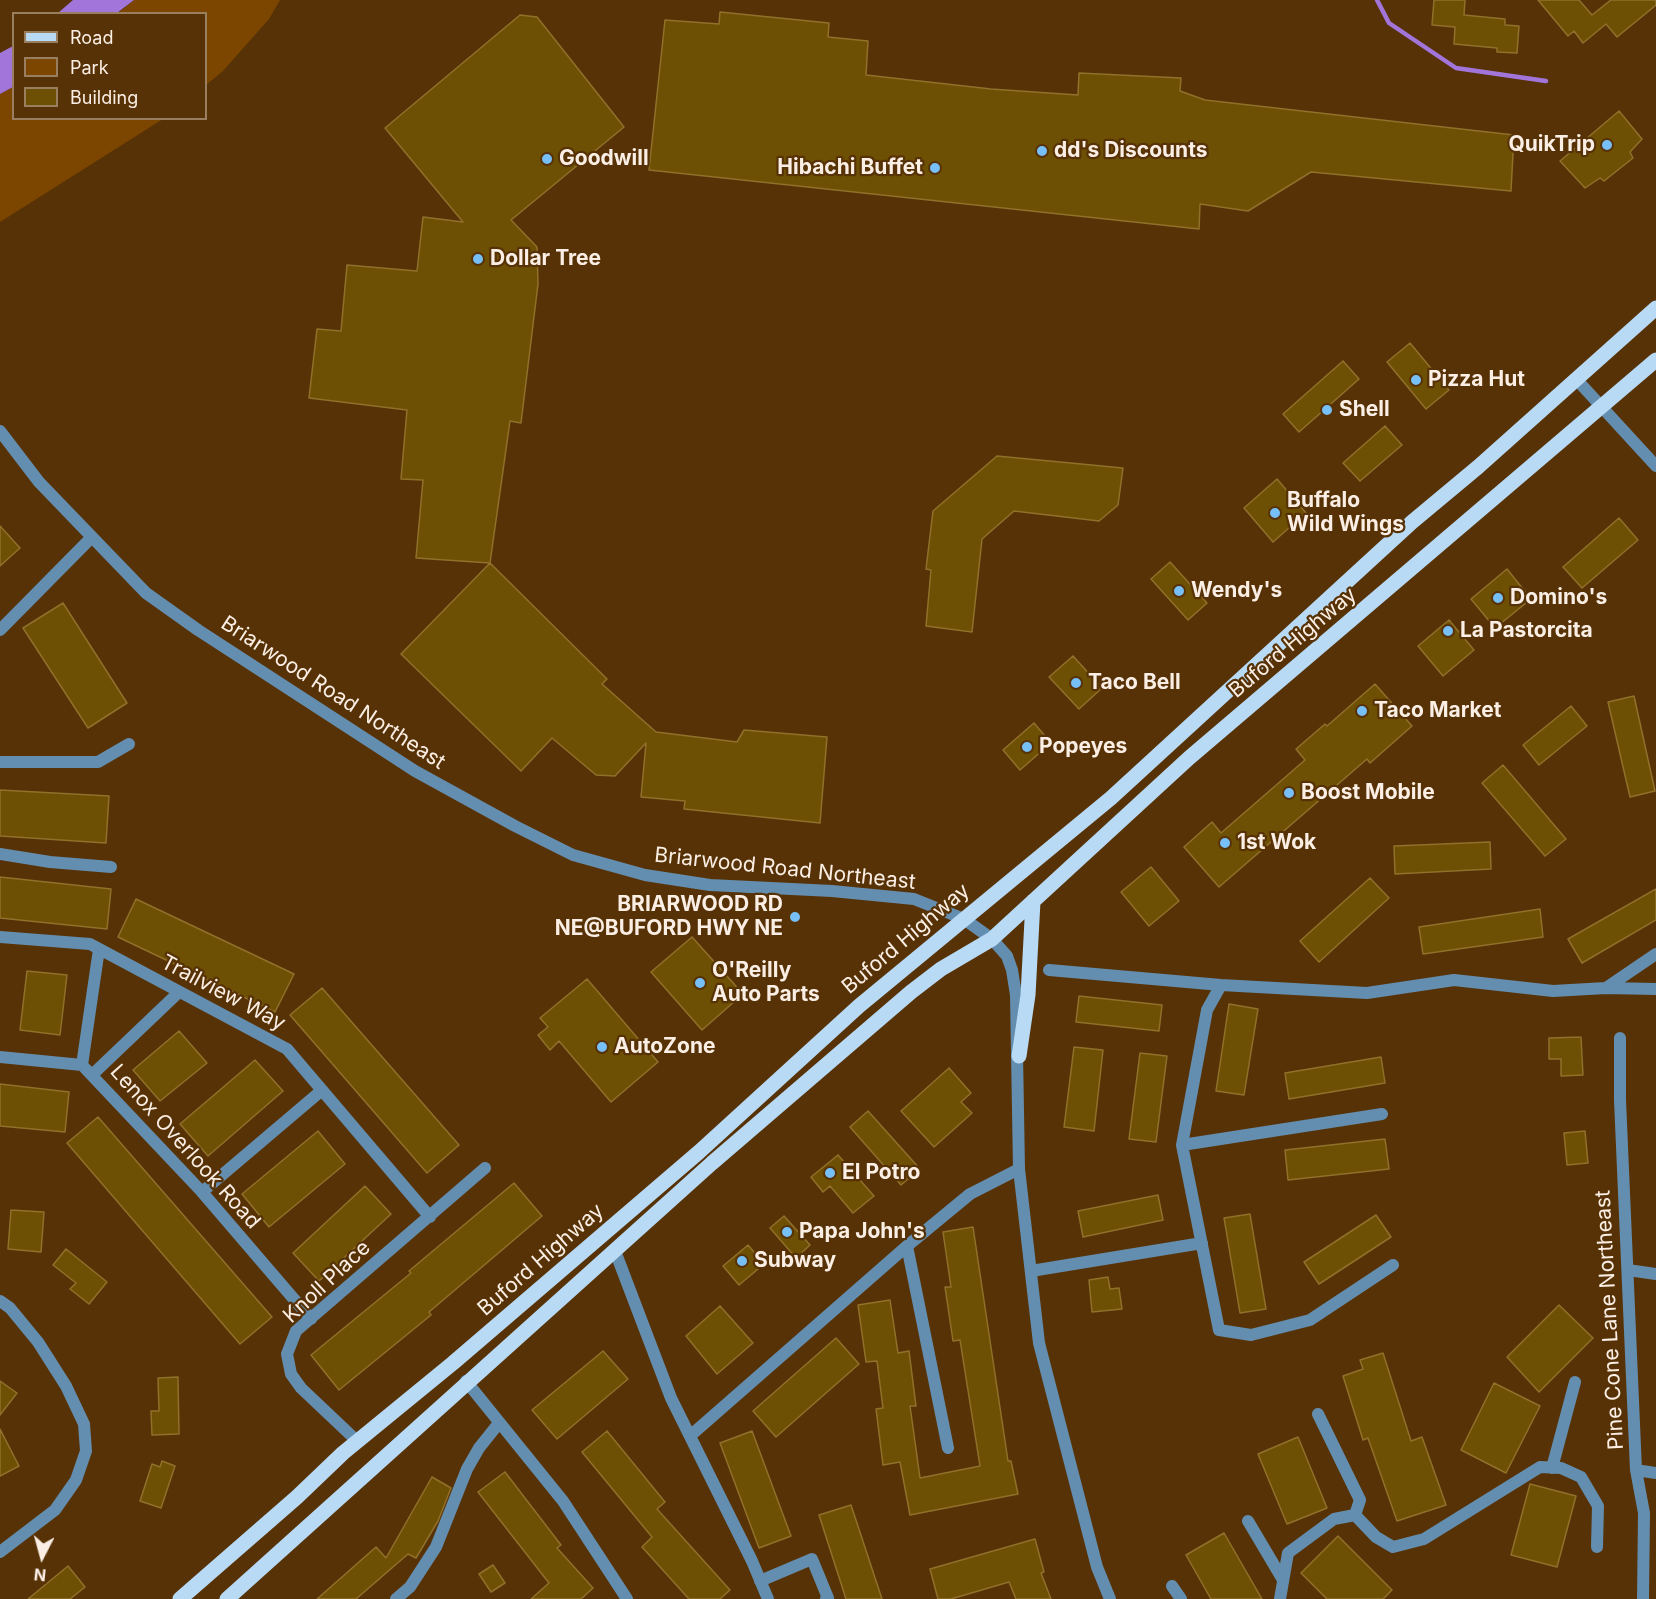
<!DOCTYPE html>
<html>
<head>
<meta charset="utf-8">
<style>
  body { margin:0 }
  #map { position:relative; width:1656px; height:1599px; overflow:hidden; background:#573206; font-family:Inter,sans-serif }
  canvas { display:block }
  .legend { position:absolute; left:12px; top:12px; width:195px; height:108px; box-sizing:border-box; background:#573206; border:2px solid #997e5f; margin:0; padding:8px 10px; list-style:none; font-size:18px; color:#fbefe5 }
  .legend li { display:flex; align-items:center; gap:12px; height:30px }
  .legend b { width:30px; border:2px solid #997e5f }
  .north { position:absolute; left:12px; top:1527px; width:60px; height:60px; -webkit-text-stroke:4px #573206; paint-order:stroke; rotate:186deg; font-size:16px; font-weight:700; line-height:24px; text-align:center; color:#fbefe5 }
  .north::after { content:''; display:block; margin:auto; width:21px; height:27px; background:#fbefe5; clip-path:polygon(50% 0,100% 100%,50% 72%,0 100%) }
</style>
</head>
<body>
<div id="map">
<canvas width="1656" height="1599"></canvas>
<ul class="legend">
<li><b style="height:8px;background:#b8daf5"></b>Road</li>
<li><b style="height:16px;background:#7c4600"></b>Park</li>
<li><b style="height:16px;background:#6e5004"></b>Building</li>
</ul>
<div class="north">N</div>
</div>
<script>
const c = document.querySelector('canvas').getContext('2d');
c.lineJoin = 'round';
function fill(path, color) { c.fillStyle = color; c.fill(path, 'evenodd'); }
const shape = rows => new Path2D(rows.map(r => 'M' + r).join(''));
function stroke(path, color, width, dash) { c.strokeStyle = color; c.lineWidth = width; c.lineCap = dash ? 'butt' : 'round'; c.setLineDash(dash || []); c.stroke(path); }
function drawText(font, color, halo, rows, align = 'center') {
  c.font = font + ' Inter,sans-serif'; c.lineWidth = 4.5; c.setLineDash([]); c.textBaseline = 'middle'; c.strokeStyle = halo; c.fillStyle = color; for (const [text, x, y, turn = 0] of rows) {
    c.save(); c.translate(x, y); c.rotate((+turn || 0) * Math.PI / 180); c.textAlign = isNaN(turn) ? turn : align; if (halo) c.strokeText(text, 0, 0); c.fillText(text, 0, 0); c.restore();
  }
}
fill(shape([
  [134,0,280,0,269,19,223,71,206,85,206,14,117,14],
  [13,87,14,118,163,119,0,222,0,94]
]), '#7c4600');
fill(shape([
  [73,0,134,0,117,13,58,13],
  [13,46,13,87,0,94,0,53]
]), '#a275da');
stroke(shape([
  [1377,0,1389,23,1456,68,1546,81]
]), '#a275da', 4.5);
const building = shape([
  [1434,0,1465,0,1464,15,1505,19,1505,25,1519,26,1517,53,1497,52,1497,48,1454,44,1455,27,1432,25,1434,0],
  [1538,0,1579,0,1592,15,1611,0,1656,0,1656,5,1617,37,1606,24,1583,43,1574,31,1568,36,1538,0],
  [720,12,829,23,828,37,868,41,866,75,991,89,1078,95,1079,73,1181,78,1180,91,1205,100,1514,135,1511,191,1311,172,1248,211,1200,204,1199,229,649,170,665,20,719,24,720,12],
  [520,15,537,17,624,127,511,220,537,247,538,284,521,423,510,421,490,563,416,558,423,480,401,479,407,410,309,398,317,329,341,331,347,265,417,271,423,217,463,222,385,128,520,15],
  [1619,111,1642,139,1630,152,1633,158,1604,181,1600,178,1585,188,1560,161,1619,111],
  [1410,343,1449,390,1426,409,1387,362,1410,343],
  [1343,361,1359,379,1299,432,1283,414,1343,361],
  [1385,426,1402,445,1360,481,1343,463,1385,426],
  [997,456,1123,468,1118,505,1099,521,1014,511,982,539,972,632,926,626,931,570,926,569,933,511,997,456],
  [1277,479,1306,513,1273,542,1244,508,1277,479],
  [1619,518,1638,540,1582,588,1563,567,1619,518],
  [0,526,20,548,0,566,0,526],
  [1170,562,1207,603,1188,620,1151,579,1170,562],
  [490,563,607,679,602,684,656,732,737,742,744,730,827,737,820,823,684,809,685,801,641,797,646,743,615,776,596,775,552,738,521,771,401,654,490,563],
  [1507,569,1531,599,1495,628,1471,599,1507,569],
  [63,603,127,703,88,728,23,628,63,603],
  [1449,620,1474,650,1443,676,1418,646,1449,620],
  [1073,656,1102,688,1079,709,1049,677,1073,656],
  [1375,684,1412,726,1370,763,1367,759,1219,887,1184,847,1212,822,1221,833,1305,760,1296,749,1325,724,1327,726,1375,684],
  [1634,696,1655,791,1630,797,1608,702,1634,696],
  [1571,706,1587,726,1539,765,1523,745,1571,706],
  [1034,723,1051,743,1020,770,1003,750,1034,723],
  [1503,765,1566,839,1545,856,1482,783,1503,765],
  [0,790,109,796,106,843,0,836,0,790],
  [1490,842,1491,869,1395,874,1394,846,1490,842],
  [1151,867,1179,901,1149,926,1121,892,1151,867],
  [0,877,111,889,107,929,0,918,0,877],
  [1370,878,1389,898,1319,962,1300,941,1370,878],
  [1656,889,1656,920,1582,963,1568,939,1656,889],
  [136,899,294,974,275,1012,118,937,136,899],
  [1540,909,1543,937,1423,954,1419,927,1540,909],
  [692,937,743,994,702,1030,651,972,692,937],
  [27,971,67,975,60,1035,20,1030,27,971],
  [587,979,658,1062,611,1102,559,1041,550,1050,538,1035,548,1027,540,1018,587,979],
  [322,988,459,1145,427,1173,290,1015,322,988],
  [1079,996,1162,1005,1159,1031,1076,1022,1079,996],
  [1229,1004,1258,1009,1244,1095,1216,1091,1229,1004],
  [179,1031,207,1063,160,1101,133,1070,179,1031],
  [1581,1037,1583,1075,1561,1076,1561,1059,1549,1059,1549,1038,1581,1037],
  [1074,1047,1103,1050,1094,1131,1064,1127,1074,1047],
  [1140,1053,1167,1056,1156,1142,1129,1139,1140,1053],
  [1381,1057,1385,1083,1289,1099,1285,1073,1381,1057],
  [255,1060,283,1091,208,1156,180,1124,255,1060],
  [949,1068,971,1093,961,1102,972,1113,934,1147,901,1111,949,1068],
  [0,1084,69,1092,65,1132,0,1126,0,1084],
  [868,1111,920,1169,901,1185,850,1127,868,1111],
  [98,1117,272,1317,240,1344,67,1143,98,1117],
  [318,1131,345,1164,269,1227,242,1194,318,1131],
  [1585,1131,1588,1163,1567,1165,1564,1133,1585,1131],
  [1385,1139,1389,1169,1288,1180,1285,1150,1385,1139],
  [838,1155,874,1196,853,1213,830,1186,823,1192,811,1177,838,1155],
  [514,1183,542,1216,429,1312,431,1315,339,1390,311,1355,411,1273,409,1271,514,1183],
  [365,1186,391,1214,319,1281,293,1253,365,1186],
  [1158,1195,1163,1220,1083,1237,1078,1211,1158,1195],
  [11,1210,44,1212,41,1252,8,1249,11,1210],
  [1250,1214,1266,1309,1240,1313,1224,1218,1250,1214],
  [1376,1215,1391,1237,1319,1284,1304,1262,1376,1215],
  [784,1216,810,1245,796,1258,770,1228,784,1216],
  [973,1227,1008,1461,1011,1461,1018,1494,910,1515,900,1462,883,1465,876,1409,883,1408,877,1361,866,1362,858,1305,890,1300,898,1353,909,1351,916,1406,910,1406,920,1478,980,1466,960,1340,953,1341,945,1287,951,1287,943,1232,973,1227],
  [748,1245,764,1264,739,1285,723,1266,748,1245],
  [66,1249,107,1282,89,1304,70,1289,76,1283,53,1265,66,1249],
  [1108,1277,1110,1289,1119,1288,1122,1309,1092,1312,1089,1280,1108,1277],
  [1559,1305,1593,1338,1539,1392,1507,1357,1559,1305],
  [720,1306,753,1343,717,1374,686,1336,720,1306],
  [836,1338,859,1364,776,1437,753,1411,836,1338],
  [603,1351,628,1379,557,1439,532,1410,603,1351],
  [1383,1353,1411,1441,1422,1437,1446,1505,1397,1521,1368,1438,1363,1440,1343,1376,1363,1369,1360,1360,1383,1353],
  [178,1377,179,1434,152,1435,151,1411,159,1411,158,1378,178,1377],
  [0,1381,17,1393,0,1415,0,1381],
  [1494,1383,1540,1406,1506,1473,1461,1450,1494,1383],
  [0,1429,19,1466,0,1476,0,1429],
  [607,1431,665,1502,657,1509,730,1590,720,1599,689,1599,642,1547,652,1537,582,1452,607,1431],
  [752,1431,791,1536,759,1548,720,1443,752,1431],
  [1298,1437,1327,1508,1287,1524,1258,1454,1298,1437],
  [162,1461,175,1466,161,1508,140,1501,152,1464,160,1467,162,1461],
  [505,1472,561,1545,557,1548,593,1588,581,1599,531,1599,549,1583,478,1492,505,1472],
  [432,1477,451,1488,438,1521,416,1558,408,1554,356,1599,317,1599,376,1547,386,1558,432,1477],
  [1530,1484,1576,1496,1557,1567,1511,1555,1530,1484],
  [851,1505,882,1599,846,1599,819,1515,851,1505],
  [1224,1533,1262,1599,1211,1599,1186,1555,1224,1533],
  [1338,1536,1392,1590,1383,1599,1327,1599,1301,1573,1338,1536],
  [1035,1539,1044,1572,1041,1573,1051,1599,1016,1599,1009,1582,951,1599,938,1599,930,1569,1035,1539],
  [493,1565,505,1583,491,1592,479,1574,493,1565],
  [68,1566,85,1587,70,1599,28,1599,68,1566]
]);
fill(building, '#6e5004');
stroke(building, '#91702b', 1.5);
stroke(shape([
  [1577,380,1656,466],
  [0,630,91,538],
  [0,762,98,762,129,744],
  [0,854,50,862,111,867],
  [0,937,90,944,287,1049,430,1217],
  [1049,970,1221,985,1367,993,1454,980,1553,991,1606,988,1656,954],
  [1221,985,1207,1010,1182,1145,1219,1330,1251,1335,1310,1320,1393,1265],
  [1606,988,1656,989],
  [1620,1038,1620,1100,1636,1470,1644,1513,1643,1599],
  [0,1057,82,1065,202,1192,311,1319],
  [82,1065,99,949],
  [93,1074,179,992],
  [1182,1145,1382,1114],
  [202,1192,321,1091],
  [907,1246,948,1448],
  [615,1251,671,1398,752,1561,768,1599],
  [1628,1270,1656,1274],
  [1031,1271,1202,1243],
  [0,1301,10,1308,38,1342,66,1386,84,1424,86,1451,76,1480,55,1510,0,1552],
  [466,1381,563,1501,627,1599],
  [1318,1414,1360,1500,1355,1515],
  [690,1436,907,1246,970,1194,1019,1169],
  [357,1441,301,1388,291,1374,287,1354,296,1331,485,1168],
  [1552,1468,1575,1382],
  [1636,1470,1656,1473],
  [1248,1521,1283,1580],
  [760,1581,812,1559,828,1598,826,1599],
  [1172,1586,1181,1599],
  [396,1599,410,1587,436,1547,467,1469,479,1448,499,1423],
  [1280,1599,1288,1553,1334,1519,1355,1515,1376,1537,1393,1547,1424,1539,1540,1467,1561,1468,1581,1477,1598,1506,1597,1547]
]), '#648eaf', 12);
stroke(shape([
  [0,431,39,482,146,593,198,630,415,771,515,826,573,855,645,875,710,885,832,891,914,899,964,919,992,939,1007,956,1012,970,1016,995,1019,1169,1039,1343,1097,1567,1110,1599]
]), '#648eaf', 12);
stroke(shape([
  [1019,1056,1028,995,1033,901],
  [180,1599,297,1497,343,1453,453,1363,699,1152,859,1006,1111,798,1412,522,1478,467,1656,308],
  [227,1599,712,1163,911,992,941,969,992,939,1189,758,1656,360]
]), '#b8daf5', 15);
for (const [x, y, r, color] of [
  [1607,145,6,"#77bff7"],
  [1042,151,6,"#77bff7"],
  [547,159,6,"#77bff7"],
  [935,168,6,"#77bff7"],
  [478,259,6,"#77bff7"],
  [1416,380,6,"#77bff7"],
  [1327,410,6,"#77bff7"],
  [1275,513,6,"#77bff7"],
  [1179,591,6,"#77bff7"],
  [1498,598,6,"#77bff7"],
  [1448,631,6,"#77bff7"],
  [1076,683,6,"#77bff7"],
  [1362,711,6,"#77bff7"],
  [1027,747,6,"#77bff7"],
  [1289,793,6,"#77bff7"],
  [1225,843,6,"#77bff7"],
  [795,917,6,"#77bff7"],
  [700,983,6,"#77bff7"],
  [602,1047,6,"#77bff7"],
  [830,1173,6,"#77bff7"],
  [787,1232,6,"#77bff7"],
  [742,1261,6,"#77bff7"]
]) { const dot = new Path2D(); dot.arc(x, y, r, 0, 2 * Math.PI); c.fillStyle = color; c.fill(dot); stroke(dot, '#573206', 2); }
drawText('bold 21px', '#fbefe5', '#573206', [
  ["QuikTrip",1595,145,"right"],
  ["dd's Discounts",1054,151],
  ["Goodwill",559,159],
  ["Hibachi Buffet",923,168,"right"],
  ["Dollar Tree",490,259],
  ["Pizza Hut",1428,380],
  ["Shell",1339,410],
  ["Buffalo",1287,501],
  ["Wild Wings",1287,525],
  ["Wendy's",1191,591],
  ["Domino's",1510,598],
  ["La Pastorcita",1460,631],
  ["Taco Bell",1088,683],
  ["Taco Market",1374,711],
  ["Popeyes",1039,747],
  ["Boost Mobile",1301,793],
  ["1st Wok",1237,843],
  ["BRIARWOOD RD",783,905,"right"],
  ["NE@BUFORD HWY NE",783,929,"right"],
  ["O'Reilly",712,971],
  ["Auto Parts",712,995],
  ["AutoZone",614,1047],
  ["El Potro",842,1173],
  ["Papa John's",799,1232],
  ["Subway",754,1261]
], 'left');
drawText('21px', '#fbefe5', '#573206', [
  ["Buford Highway",1293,643,-40],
  ["Briarwood Road Northeast",333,693,33],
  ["Briarwood Road Northeast",785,869,6],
  ["Buford Highway",906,939,-40],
  ["Trailview Way",223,993,28],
  ["Lenox Overlook Road",185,1147,48],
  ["Buford Highway",541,1260,-41],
  ["Knoll Place",327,1282,-43],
  ["Pine Cone Lane Northeast",1610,1320,-93]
]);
</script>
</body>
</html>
